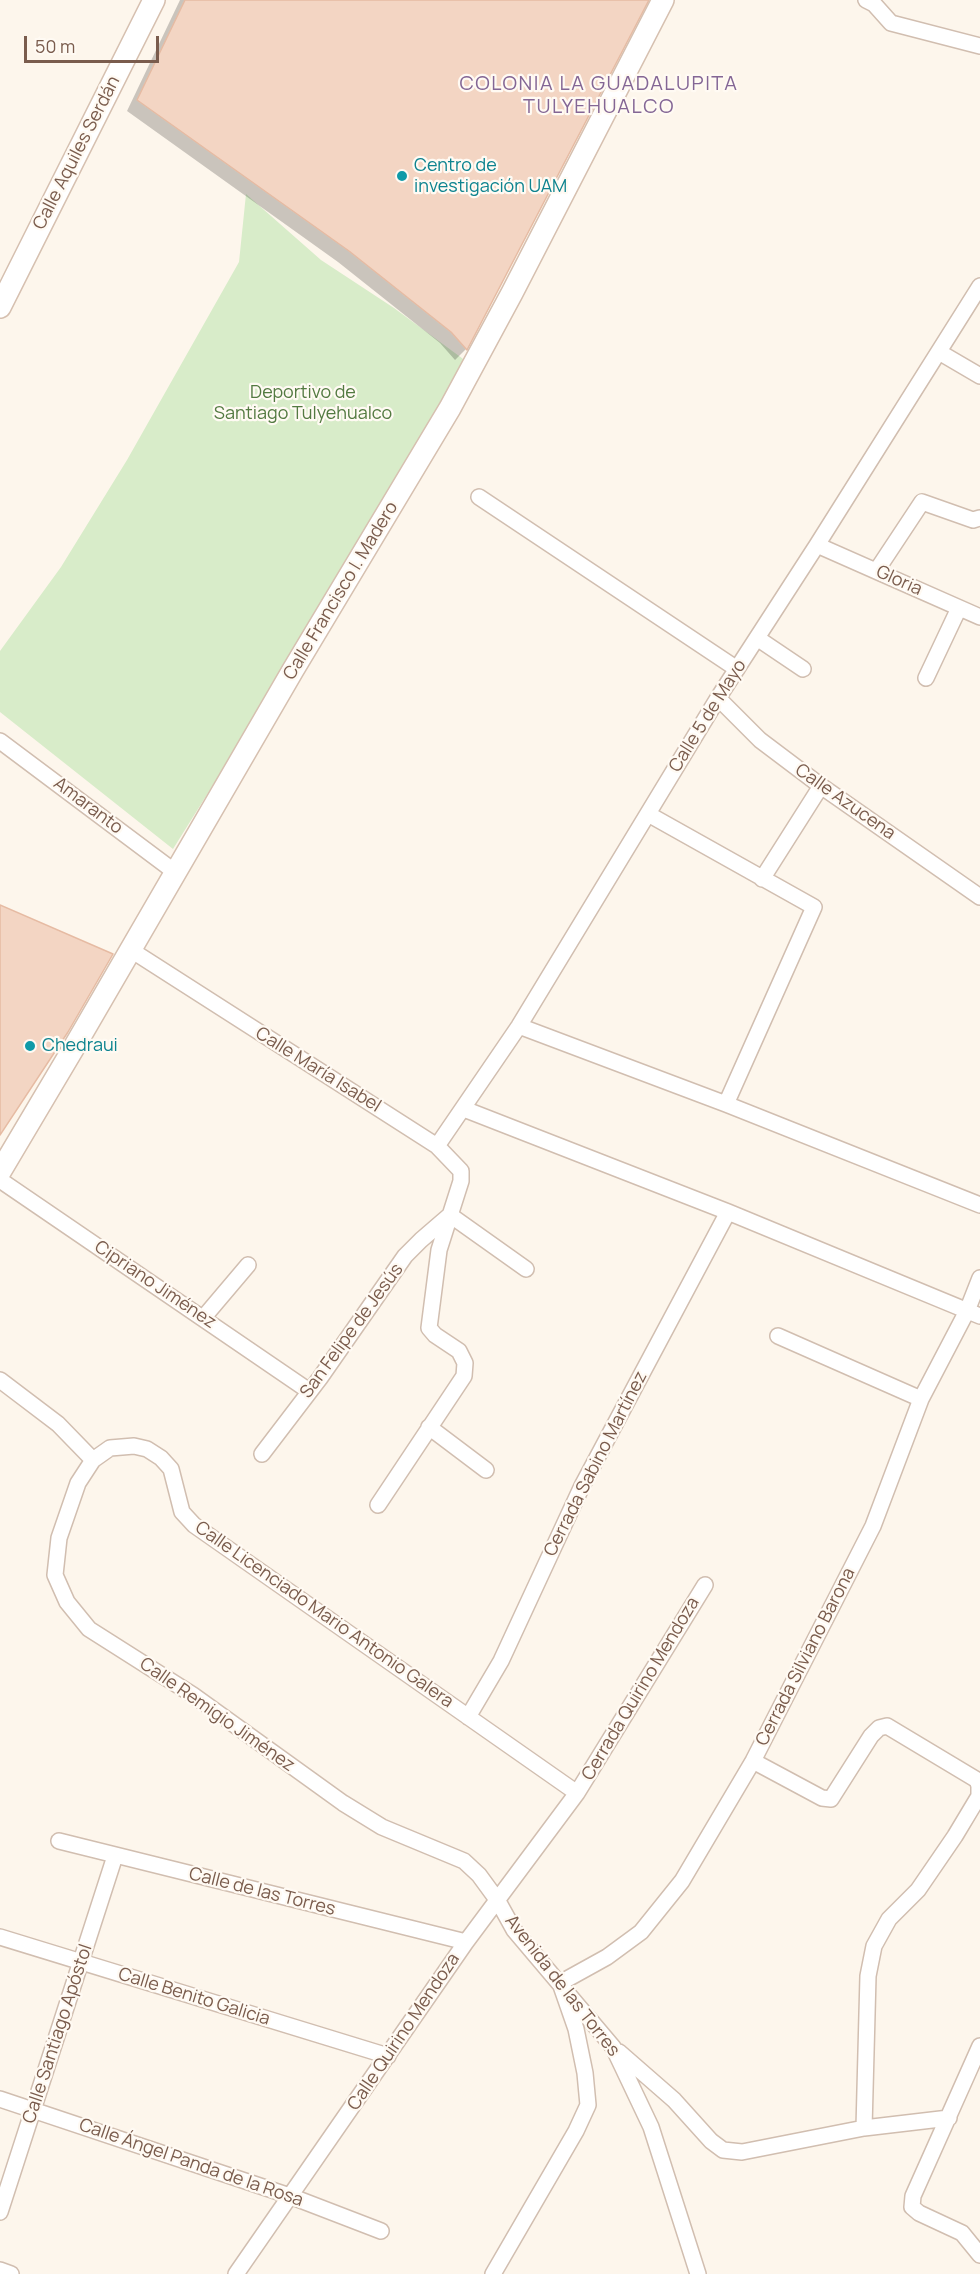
<!DOCTYPE html>
<html>
<head>
<meta charset="utf-8">
<style>
  body { margin:0 }
  #map { position:relative; width:980px; height:2274px; overflow:hidden; background:#fdf6ec; font-family:Manrope,sans-serif }
  canvas { display:block }
  .scale { position:absolute; left:24px; top:36px; width:135px; height:27px; box-sizing:border-box; border:3px solid #7a5c4d; border-top:0; padding-left:8px; font-size:18px; line-height:21px; white-space:nowrap; color:#7a5c4d; -webkit-text-stroke:4px #fffaf3; paint-order:stroke }
</style>
</head>
<body>
<div id="map">
<canvas width="980" height="2274"></canvas>
<div class="scale">50 m</div>
</div>
<script>
const c = document.querySelector('canvas').getContext('2d');
c.lineJoin = 'round';
function fill(path, color) { c.fillStyle = color; c.fill(path, 'evenodd'); }
const shape = rows => new Path2D(rows.map(r => 'M' + r).join(''));
function stroke(path, color, width, dash) { c.strokeStyle = color; c.lineWidth = width; c.lineCap = dash ? 'butt' : 'round'; c.setLineDash(dash || []); c.stroke(path); }
function drawText(font, color, halo, rows, align = 'center') {
  c.font = font + ' Manrope,sans-serif'; c.lineWidth = 4.5; c.setLineDash([]); c.textBaseline = 'middle'; c.strokeStyle = halo; c.fillStyle = color; for (const [text, x, y, turn = 0] of rows) {
    c.save(); c.translate(x, y); c.rotate((+turn || 0) * Math.PI / 180); c.textAlign = isNaN(turn) ? turn : align; if (halo) c.strokeText(text, 0, 0); c.fillText(text, 0, 0); c.restore();
  }
}
fill(shape([
  [246,194,321,260,394,308,474,367,173,849,0,712,0,651,61,567,127,460,239,262]
]), '#d8ecc9');
fill(shape([
  [180,0,647,0,466,349,455,360,440,343,338,262,127,111]
]), '#0003');
const building = shape([
  [185,0,649,0,467,350,451,332,349,251,137,100,185,0],
  [0,905,113,954,68,1032,0,1135,0,905]
]);
fill(building, '#f3d5c3');
stroke(building, '#e6bba3', 1.5);
const street = shape([
  [866,0,874,4,891,23,980,46],
  [939,352,980,376],
  [479,497,737,669],
  [817,545,980,617],
  [877,570,922,502,973,520,980,518],
  [757,638,803,669],
  [926,678,959,608],
  [718,698,760,740,821,786,980,897],
  [0,741,175,872],
  [648,814,814,907,726,1104],
  [762,879,821,786],
  [131,950,437,1146,461,1171,461,1181,439,1250,429,1328,435,1335,459,1351,465,1363,464,1376,378,1505],
  [519,1026,726,1104,980,1205],
  [464,1109,728,1212,980,1316],
  [437,1146,519,1026,718,698,817,545,980,286],
  [0,1180,309,1391],
  [450,1215,526,1269],
  [204,1317,248,1265],
  [778,1336,921,1399],
  [0,1380,58,1424,93,1460],
  [429,1427,486,1470],
  [262,1454,320,1378,405,1256,421,1240,450,1215],
  [468,1717,501,1661,582,1486,728,1212],
  [753,1761,822,1798,831,1799,871,1736,879,1728,887,1726,977,1780,979,1786,979,1796,955,1836,918,1890,889,1919,874,1946,868,1976,864,2128],
  [577,1793,194,1525,182,1512,171,1469,161,1458,147,1449,134,1446,110,1448,93,1460,78,1483,59,1538,55,1575,67,1602,89,1629,193,1695,343,1803,382,1827,464,1861,479,1875,498,1901,514,1930,613,2047,651,2127,698,2274],
  [59,1841,466,1942],
  [0,1937,388,2056],
  [980,2046,913,2196,912,2207,919,2213,962,2233,980,2255],
  [619,2052,674,2100,711,2141,723,2150,742,2152,864,2128,949,2118],
  [0,2099,290,2196,381,2231],
  [0,2212,115,1856],
  [0,2270,11,2274],
  [236,2274,466,1942,577,1793,705,1585],
  [493,2274,576,2131,588,2105,585,2073,576,2029,560,1983,607,1957,641,1932,682,1881,753,1761,873,1526,921,1399,967,1311,980,1278]
]);
const secondary = shape([
  [0,307,154,0],
  [0,1172,73,1049,293,670,450,408,512,293,663,0]
]);
stroke(street, '#d1beb0', 18);
stroke(secondary, '#d6c0b0', 24);
stroke(street, '#fff', 15);
stroke(secondary, '#fff', 21);
for (const [x, y, r, color] of [
  [402,176,6,"#0f9aa8"],
  [30,1046,6,"#0f9aa8"]
]) { const dot = new Path2D(); dot.arc(x, y, r, 0, 2 * Math.PI); c.fillStyle = color; c.fill(dot); stroke(dot, '#fffaf3', 2); }
drawText('18px', '#7a5c4d', '#fffaf3', [
  ["Calle Aquiles Serdán",77,153,-63],
  ["Gloria",899,581,24],
  ["Calle Francisco I. Madero",341,591,-59],
  ["Calle 5 de Mayo",708,716,-58],
  ["Calle Azucena",845,802,35],
  ["Amaranto",88,806,37],
  ["Calle María Isabel",318,1070,32],
  ["Cipriano Jiménez",155,1285,34],
  ["San Felipe de Jesús",352,1331,-54],
  ["Cerrada Sabino Martínez",596,1464,-63],
  ["Calle Licenciado Mario Antonio Galera",324,1615,35],
  ["Cerrada Silviano Barona",806,1657,-63],
  ["Cerrada Quirino Mendoza",641,1689,-59],
  ["Calle Remigio Jiménez",217,1715,35],
  ["Calle de las Torres",262,1892,14],
  ["Avenida de las Torres",562,1986,52],
  ["Calle Benito Galicia",194,1997,17],
  ["Calle Quirino Mendoza",404,2032,-56],
  ["Calle Santiago Apóstol",58,2034,-72],
  ["Calle Ángel Panda de la Rosa",191,2163,19]
]);
drawText('18px', '#0d838f', '#fffaf3', [
  ["Centro de",414,166],
  ["investigación UAM",414,187],
  ["Chedraui",42,1046]
], 'left');
drawText('18px', '#537a41', '#fffaf3', [
  ["Deportivo de",303,393],
  ["Santiago Tulyehualco",303,414]
]);
c.letterSpacing = '1.5px';
drawText('20px', '#846695', '#fffaf3', [
  ["COLONIA LA GUADALUPITA",599,84],
  ["TULYEHUALCO",599,107]
]);
c.letterSpacing = '0px';
</script>
</body>
</html>
